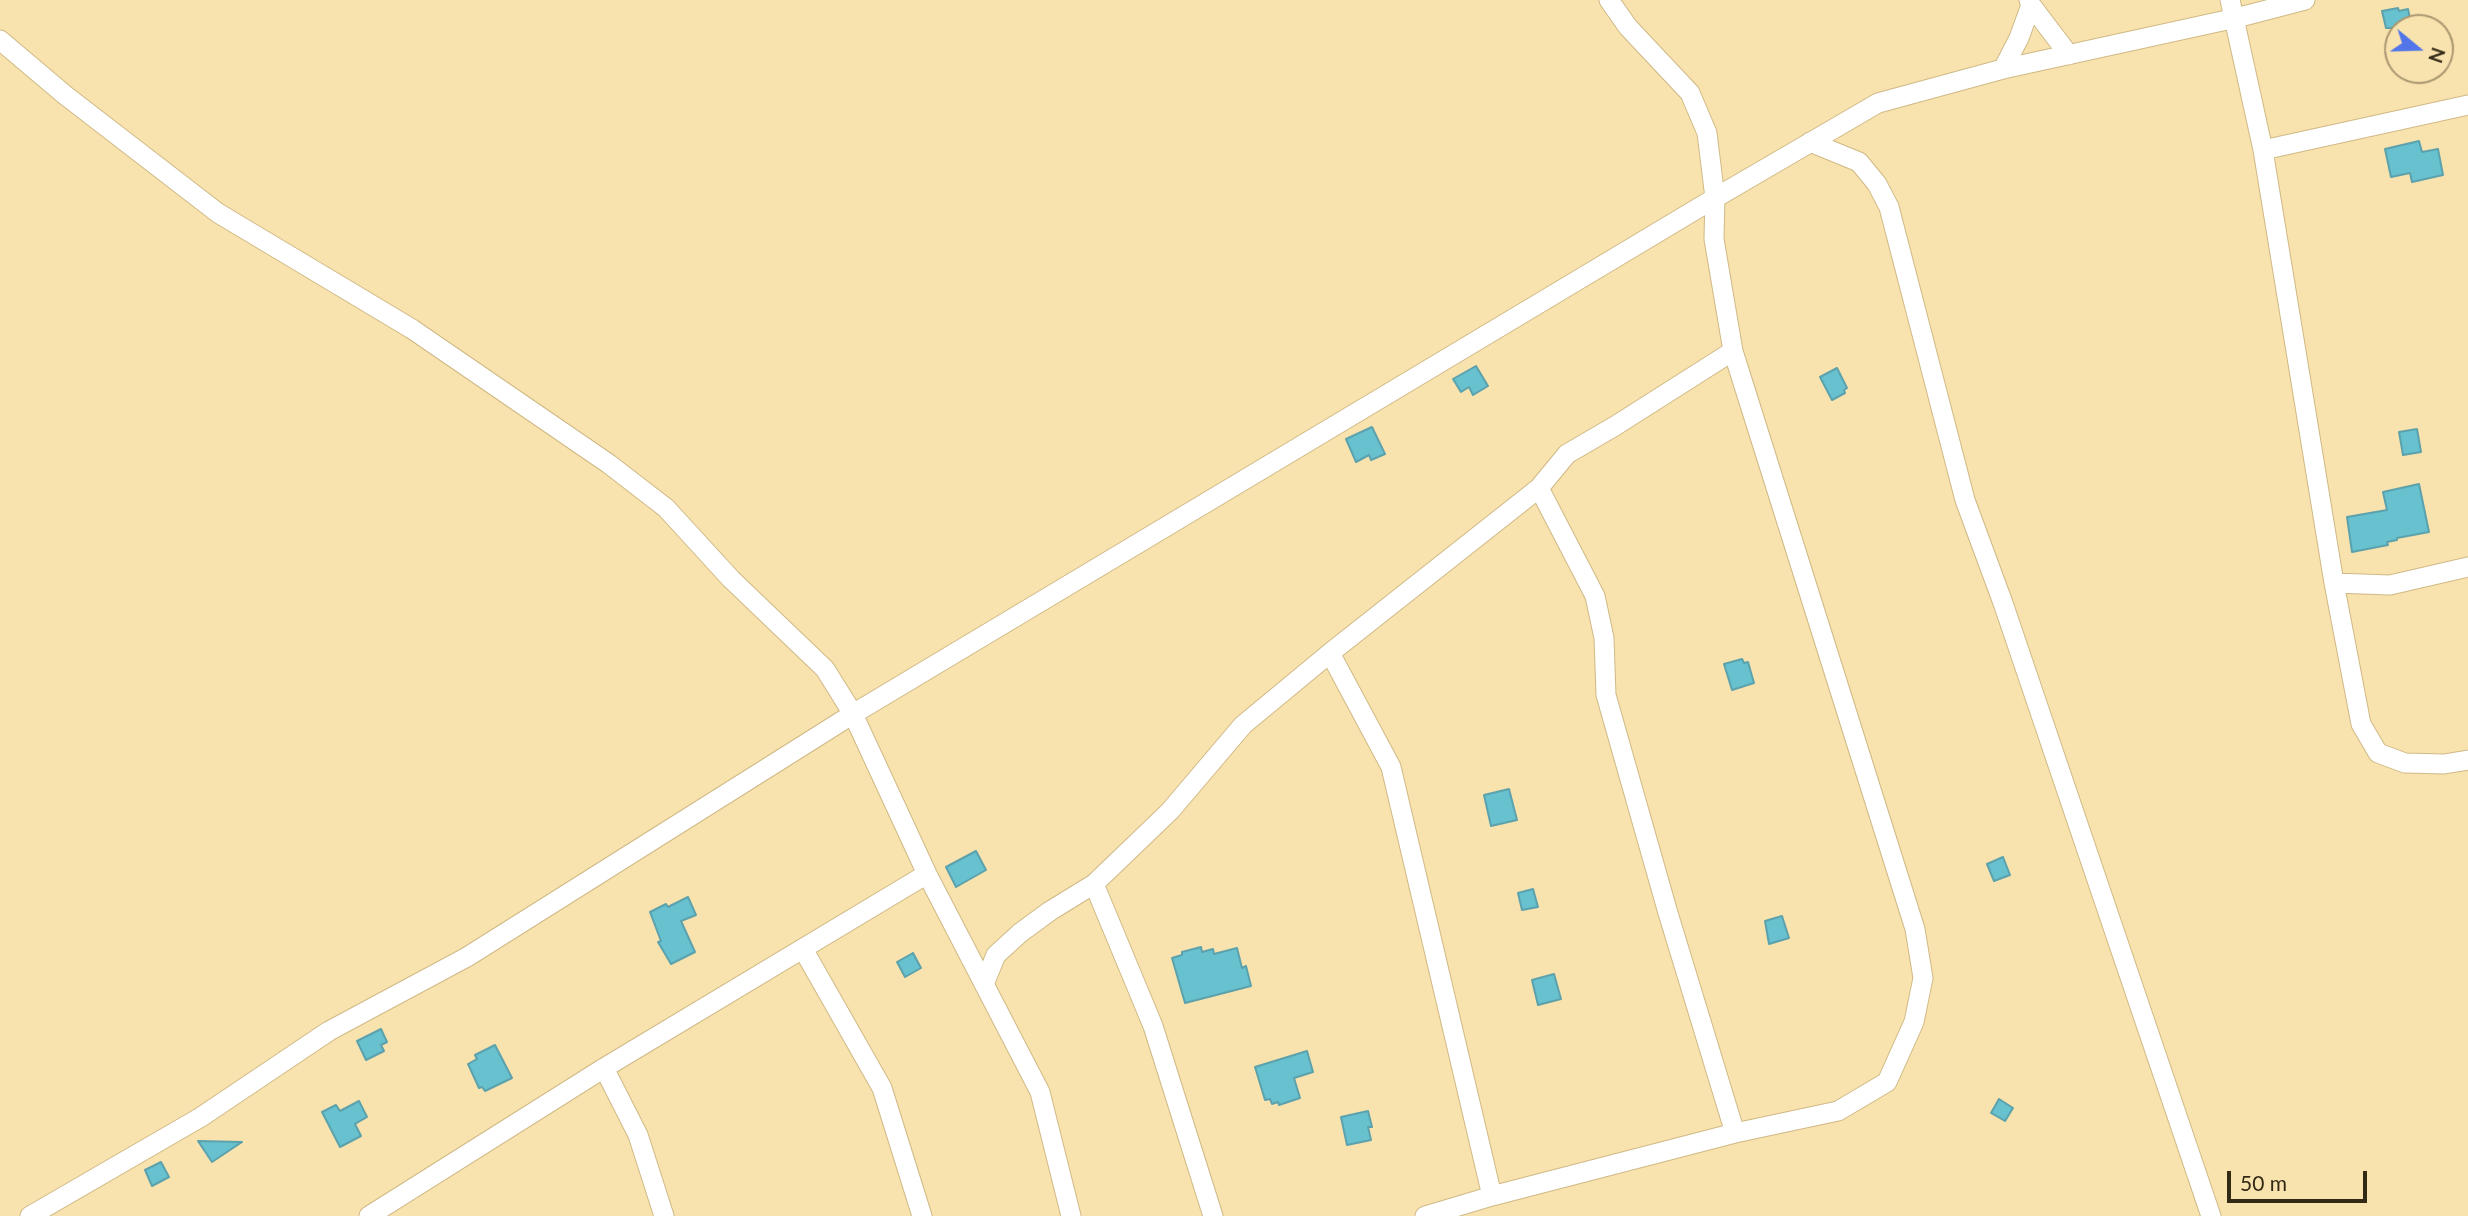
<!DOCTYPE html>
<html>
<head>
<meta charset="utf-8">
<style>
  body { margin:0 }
  #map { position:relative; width:2468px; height:1216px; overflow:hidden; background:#f8e2ad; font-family:Lato,sans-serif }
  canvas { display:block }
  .north { position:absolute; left:2384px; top:14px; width:70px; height:70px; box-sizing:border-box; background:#f8e2ad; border:2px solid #a99871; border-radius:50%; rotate:109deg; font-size:19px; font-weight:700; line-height:28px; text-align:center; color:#332a16 }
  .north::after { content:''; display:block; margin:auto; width:24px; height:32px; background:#5275e9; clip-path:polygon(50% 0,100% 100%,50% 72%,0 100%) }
  .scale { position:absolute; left:2227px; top:1171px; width:140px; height:32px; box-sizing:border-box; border:4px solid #332a16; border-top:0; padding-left:9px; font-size:21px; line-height:24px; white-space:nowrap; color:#332a16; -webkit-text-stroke:5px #f8e2ad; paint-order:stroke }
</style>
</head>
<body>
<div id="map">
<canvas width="2468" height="1216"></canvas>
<div class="north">N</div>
<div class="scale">50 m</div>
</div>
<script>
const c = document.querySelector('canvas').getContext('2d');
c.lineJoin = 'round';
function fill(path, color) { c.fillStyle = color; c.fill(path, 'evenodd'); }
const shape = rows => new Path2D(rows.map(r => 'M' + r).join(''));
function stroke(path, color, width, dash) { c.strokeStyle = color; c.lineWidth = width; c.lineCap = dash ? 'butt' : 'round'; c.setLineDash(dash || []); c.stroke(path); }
const building = shape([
  [2398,8,2399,11,2408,9,2412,28,2386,28,2382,11,2398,8],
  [2419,141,2422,152,2438,149,2443,175,2412,182,2410,173,2391,177,2385,149,2419,141],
  [1476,366,1488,386,1473,395,1469,387,1461,392,1453,379,1476,366],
  [1837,368,1847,388,1844,390,1845,393,1832,400,1820,377,1837,368],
  [1372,427,1385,454,1371,460,1369,455,1356,462,1346,439,1372,427],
  [2417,429,2421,452,2403,455,2399,432,2417,429],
  [2419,484,2429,532,2397,538,2397,540,2387,542,2388,545,2352,552,2347,517,2387,510,2383,492,2419,484],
  [1742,659,1744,663,1748,662,1754,683,1732,690,1724,664,1742,659],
  [1509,789,1517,820,1491,826,1484,795,1509,789],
  [976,851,986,870,956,887,946,867,976,851],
  [2003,857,2010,875,1994,881,1987,864,2003,857],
  [1533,889,1538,907,1522,910,1518,893,1533,889],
  [688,897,696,915,681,921,695,952,671,964,658,942,661,941,650,912,666,904,668,907,688,897],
  [1782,916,1789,938,1769,944,1765,921,1782,916],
  [1201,947,1202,952,1213,949,1214,954,1237,948,1242,968,1246,966,1251,986,1185,1003,1172,958,1182,955,1182,952,1201,947],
  [913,953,921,968,905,977,897,962,913,953],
  [1554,974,1561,999,1538,1005,1532,980,1554,974],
  [381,1029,387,1042,381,1045,384,1051,366,1060,357,1041,381,1029],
  [495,1045,512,1078,485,1091,482,1087,479,1088,468,1064,477,1059,475,1055,495,1045],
  [1307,1051,1313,1072,1294,1078,1300,1098,1279,1105,1278,1102,1272,1104,1270,1099,1265,1100,1255,1067,1307,1051],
  [1999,1099,2013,1108,2005,1121,1991,1113,1999,1099],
  [359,1101,367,1117,355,1124,361,1136,340,1147,322,1112,336,1105,340,1111,359,1101],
  [1368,1111,1372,1127,1368,1127,1371,1140,1347,1145,1341,1117,1368,1111],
  [198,1141,242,1142,212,1162,198,1141],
  [161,1162,169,1177,152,1186,145,1170,161,1162]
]);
fill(building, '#67c1cf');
stroke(building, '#5ca2ad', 2);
const minor = shape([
  [2230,0,2263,150,2334,583,2361,724,2378,753,2405,763,2444,764,2468,760],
  [2031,5,2069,55],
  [0,40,65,95,218,213,412,329,609,464,666,508,731,579,825,669,853,714,927,874,1040,1092,1071,1216],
  [2003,69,2019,38,2031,5,2029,0],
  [1810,142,1859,162,1877,184,1889,207,1965,500,2003,603,2211,1216],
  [2263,150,2468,105],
  [1539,488,1595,596,1604,638,1606,695,1668,913,1735,1133],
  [2334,583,2390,585,2468,567],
  [1330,653,1391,767,1492,1196],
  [1094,884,1153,1026,1213,1216],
  [803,949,882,1088,922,1216],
  [984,984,996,955,1020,933,1050,911,1094,884,1170,811,1243,725,1330,653,1539,488,1567,454,1615,426,1733,351],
  [604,1068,638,1135,664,1216],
  [30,1216,201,1117,329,1031,467,957,853,714,1715,198,1878,103,2003,69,2236,18,2305,0],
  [369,1216,604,1068,927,874],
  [1425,1216,1492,1196,1735,1133,1838,1111,1887,1082,1914,1022,1923,978,1915,929,1733,351,1714,239,1715,198,1707,133,1690,93,1628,27,1609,0]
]);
stroke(minor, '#cfb986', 21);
stroke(minor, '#fff', 19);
</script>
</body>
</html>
